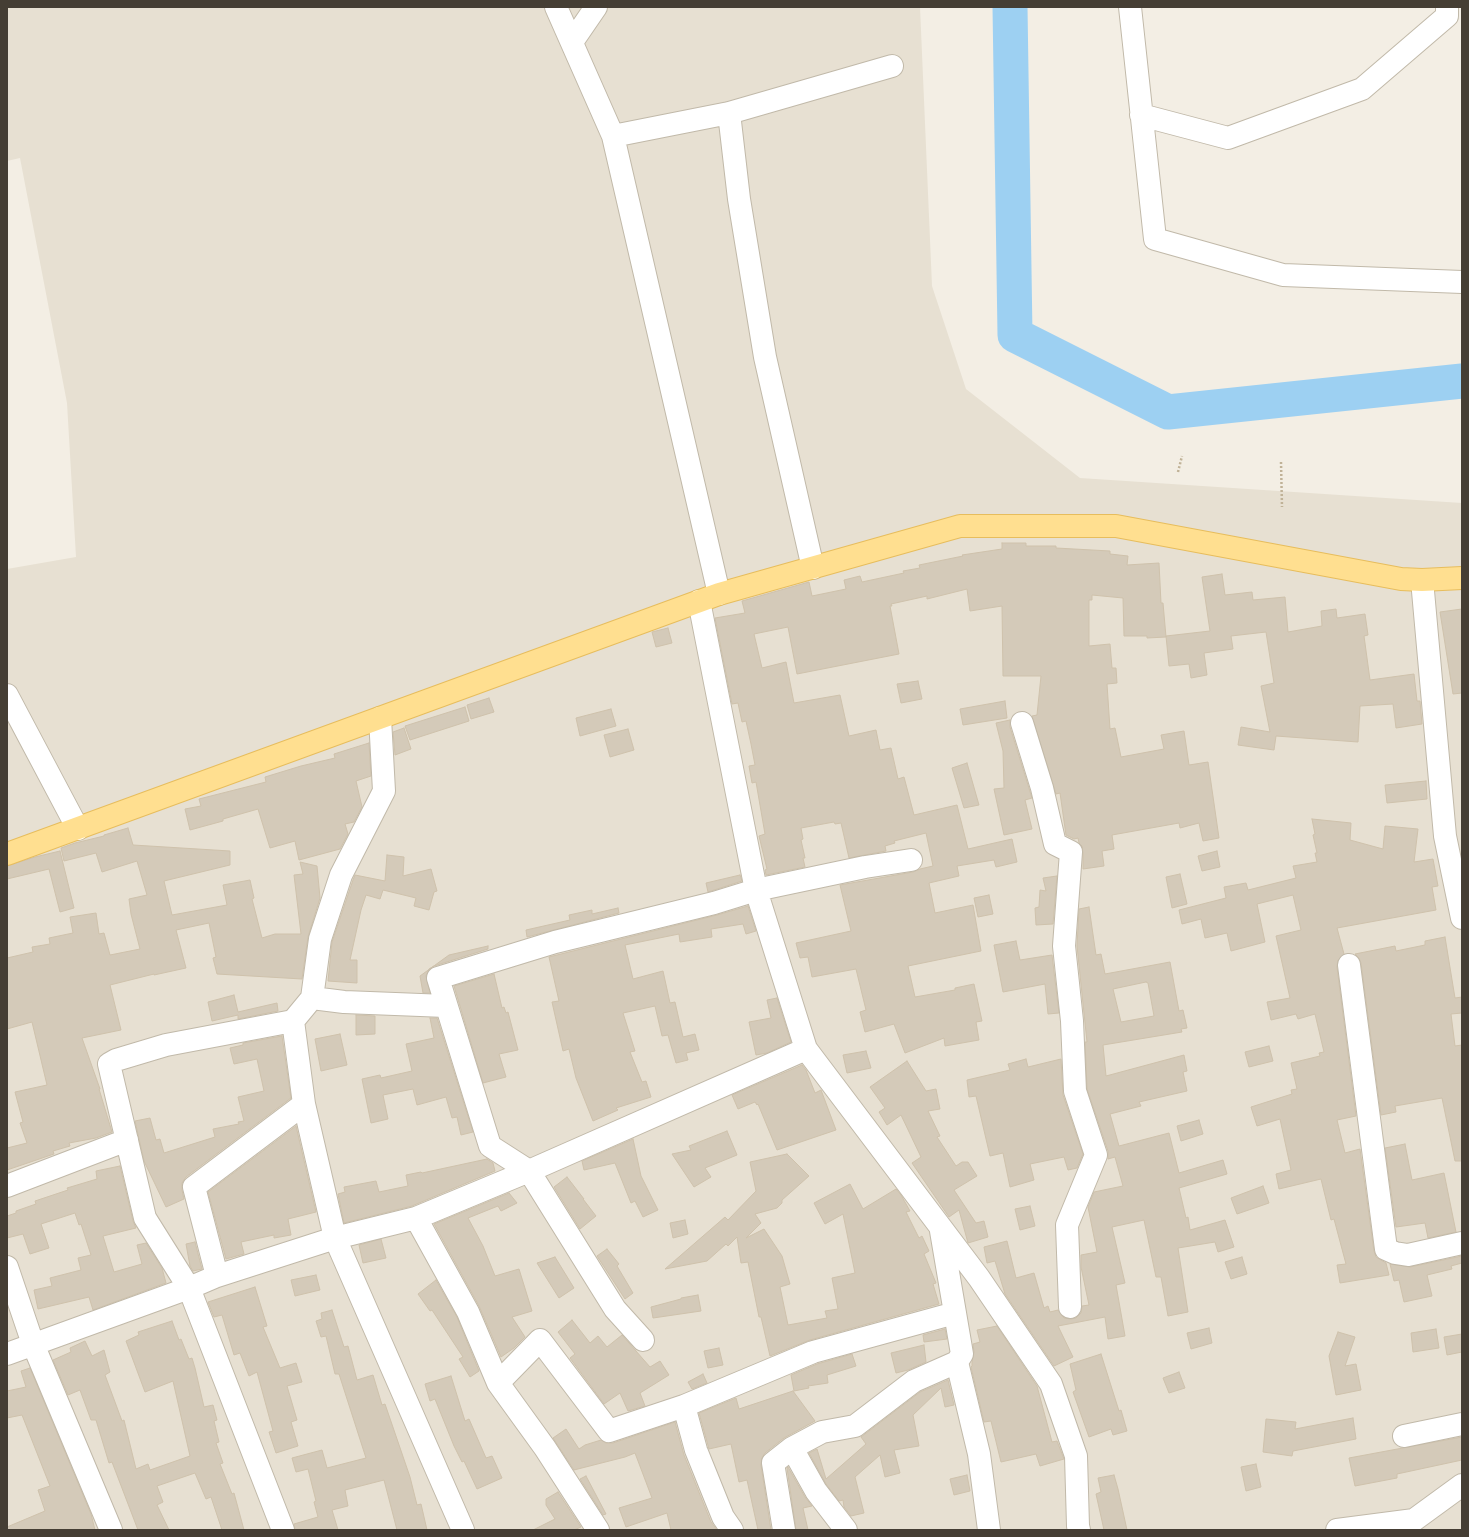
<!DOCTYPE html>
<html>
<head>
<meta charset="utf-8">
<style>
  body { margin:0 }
  #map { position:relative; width:1469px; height:1537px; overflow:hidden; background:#f3eee4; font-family:Manrope,sans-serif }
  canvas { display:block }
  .frame { position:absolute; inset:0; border:8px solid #453e34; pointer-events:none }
</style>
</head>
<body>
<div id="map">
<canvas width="1469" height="1537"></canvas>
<div class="frame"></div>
</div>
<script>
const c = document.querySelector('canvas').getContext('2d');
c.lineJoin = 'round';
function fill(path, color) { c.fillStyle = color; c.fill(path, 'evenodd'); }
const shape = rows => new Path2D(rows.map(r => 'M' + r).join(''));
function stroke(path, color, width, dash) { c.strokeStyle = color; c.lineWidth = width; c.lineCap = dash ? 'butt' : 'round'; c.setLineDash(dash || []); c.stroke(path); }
fill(shape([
  [7,7,920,7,932,286,966,389,1080,478,1462,503,1462,1530,7,1530,7,569,76,557,67,403,20,158,7,161]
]), '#e7e0d2');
stroke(shape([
  [1010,7,1015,335,1168,412,1462,381]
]), '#9dd0f2', 35);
const building = shape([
  [1002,543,1026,543,1026,546,1056,546,1056,548,1110,551,1110,554,1128,556,1127,565,1159,563,1161,603,1163,603,1166,637,1147,638,1147,636,1124,636,1123,598,1092,595,1092,600,1089,600,1089,646,1110,644,1112,668,1116,668,1117,683,1107,684,1110,729,1115,728,1121,757,1164,749,1161,735,1184,731,1189,765,1208,762,1219,838,1203,841,1199,823,1180,828,1179,823,1112,835,1114,849,1102,851,1104,866,1083,869,1083,853,1082,846,1079,843,1078,838,1074,839,1066,835,1060,793,1056,794,1032,716,1037,715,1041,676,1003,676,1002,606,970,611,967,589,927,599,927,596,891,604,892,606,890,606,899,654,797,674,788,627,754,634,762,668,786,662,794,703,840,695,849,736,876,730,880,750,891,748,898,779,904,777,914,815,957,805,968,849,1012,839,1017,862,996,867,994,860,957,866,959,876,929,883,935,913,973,905,981,951,908,966,915,997,955,990,955,988,974,984,982,1021,976,1022,979,1040,945,1046,944,1038,905,1053,894,1024,865,1032,860,1012,866,1010,856,969,812,977,808,957,800,958,796,943,851,931,840,885,913,872,920,869,933,866,926,833,894,841,895,843,885,846,886,851,849,858,841,823,835,824,834,822,801,828,803,839,801,840,805,858,803,858,805,867,766,875,765,870,767,869,759,836,765,834,756,782,752,783,749,766,755,765,751,744,746,721,742,722,738,703,732,704,715,618,745,613,742,601,809,582,812,596,846,589,844,580,860,576,862,582,904,573,903,571,920,568,919,565,963,556,962,555,1002,549,1002,543],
  [1222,574,1225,595,1252,592,1253,600,1285,597,1288,632,1322,626,1321,611,1336,609,1337,618,1365,614,1368,635,1364,636,1370,680,1414,674,1417,701,1420,701,1422,724,1396,728,1393,704,1360,706,1358,742,1276,736,1274,750,1238,745,1241,727,1270,732,1261,686,1274,683,1266,632,1231,636,1233,649,1204,653,1207,675,1191,678,1189,664,1169,666,1166,636,1210,631,1202,577,1222,574],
  [1462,609,1462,693,1453,694,1440,612,1462,609],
  [668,628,672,643,656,647,652,632,668,628],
  [918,681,922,699,901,703,897,684,918,681],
  [489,698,494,712,471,719,467,705,489,698],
  [1005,701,1007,718,963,725,960,709,1005,701],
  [465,707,469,721,410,740,405,726,465,707],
  [611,709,616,726,580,736,576,718,611,709],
  [1010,720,1010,727,1032,798,1025,800,1032,829,1004,835,994,789,1004,788,1003,751,996,723,1010,720],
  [404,728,411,749,395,755,393,732,404,728],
  [628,729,634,750,610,757,604,735,628,729],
  [369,743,371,776,356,781,362,807,354,822,345,824,348,834,340,849,299,860,295,841,270,848,258,809,223,819,223,821,190,830,185,809,201,806,199,799,266,782,265,777,301,766,335,758,334,754,369,743],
  [967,763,979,805,964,808,952,768,967,763],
  [1426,781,1427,799,1387,803,1385,785,1426,781],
  [1312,819,1351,823,1350,840,1383,849,1385,826,1418,829,1414,862,1433,859,1438,886,1432,887,1436,910,1337,928,1344,954,1338,960,1337,967,1356,1116,1337,1120,1345,1153,1360,1149,1374,1251,1376,1257,1386,1263,1389,1275,1340,1283,1337,1265,1346,1264,1334,1219,1331,1220,1321,1179,1279,1189,1276,1174,1291,1170,1280,1119,1257,1126,1251,1107,1292,1094,1291,1090,1297,1089,1291,1063,1320,1056,1319,1053,1324,1052,1315,1014,1298,1019,1296,1014,1271,1020,1267,1002,1290,998,1276,936,1301,930,1293,895,1257,904,1265,942,1231,951,1227,933,1205,938,1201,919,1182,924,1179,910,1226,898,1224,887,1246,883,1248,890,1296,878,1293,866,1317,862,1315,853,1317,853,1313,835,1315,834,1312,819],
  [128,828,133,845,230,851,230,865,164,881,172,915,227,905,223,885,250,880,254,898,252,899,262,938,275,934,301,934,294,875,303,874,300,862,317,866,320,898,308,937,302,979,217,974,213,958,216,957,209,923,176,930,186,968,154,975,154,974,110,985,121,1030,82,1038,100,1089,99,1089,112,1132,96,1138,69,1143,70,1146,53,1151,54,1154,7,1170,7,1148,27,1143,20,1123,23,1122,15,1092,47,1085,32,1022,7,1029,7,958,33,952,32,947,50,944,49,938,73,933,70,917,96,913,99,934,104,933,110,955,140,949,131,914,129,899,147,895,137,861,102,872,96,853,64,861,61,848,75,843,104,836,104,835,128,828],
  [60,851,74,908,60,912,49,869,7,879,7,866,35,857,60,851],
  [1217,851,1220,867,1202,871,1198,856,1217,851],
  [387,855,404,857,403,876,431,869,437,891,434,892,429,910,414,906,416,898,383,890,380,899,366,895,361,910,350,960,357,960,357,983,328,981,332,942,353,880,355,875,385,881,387,855],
  [1180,874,1187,904,1172,908,1166,877,1180,874],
  [740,875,742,881,708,892,706,883,740,875],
  [1057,876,1053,924,1036,925,1035,908,1039,907,1040,890,1046,891,1043,878,1057,876],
  [989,895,993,914,978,917,974,898,989,895],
  [748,906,756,931,746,934,743,924,711,929,712,937,680,942,679,934,625,945,633,979,663,971,670,1003,675,1002,683,1037,695,1034,699,1050,686,1053,688,1060,676,1063,668,1035,662,1036,655,1006,623,1013,635,1051,630,1052,642,1082,646,1081,651,1097,616,1108,618,1110,593,1121,576,1078,569,1049,563,1051,552,1002,559,1001,549,957,717,915,748,906],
  [1089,907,1096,955,1101,954,1105,974,1170,962,1179,1011,1183,1010,1187,1028,1181,1029,1182,1032,1103,1045,1106,1076,1184,1055,1187,1071,1183,1072,1187,1091,1139,1102,1141,1106,1110,1114,1119,1146,1169,1133,1179,1173,1223,1160,1227,1174,1179,1188,1186,1218,1188,1217,1190,1230,1225,1220,1234,1247,1218,1252,1215,1242,1178,1248,1188,1312,1168,1316,1161,1277,1156,1277,1144,1220,1112,1227,1125,1283,1116,1285,1125,1336,1108,1339,1105,1317,1058,1326,1073,1357,1054,1366,1005,1294,995,1261,987,1263,984,1247,1007,1241,1016,1278,1034,1273,1044,1308,1048,1306,1050,1312,1058,1310,1064,1318,1071,1319,1076,1318,1081,1313,1082,1306,1089,1305,1081,1267,1081,1255,1097,1252,1088,1207,1094,1192,1123,1186,1115,1157,1108,1159,1108,1151,1087,1089,1085,1042,1087,1042,1077,946,1079,909,1089,907],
  [1146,982,1148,983,1154,1016,1121,1022,1113,989,1146,982],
  [618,908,619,913,527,937,526,930,570,920,569,915,592,910,592,914,618,908],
  [1445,937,1455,998,1462,997,1462,1013,1451,1014,1455,1046,1462,1045,1462,1161,1455,1161,1442,1098,1395,1106,1396,1112,1381,1115,1361,963,1359,958,1355,954,1395,946,1396,951,1425,945,1425,941,1445,937],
  [1016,941,1020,960,1052,955,1059,1013,1048,1014,1045,984,1003,992,994,945,1016,941],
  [488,946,488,949,434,966,429,969,426,976,430,993,423,993,420,976,449,955,488,946],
  [494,974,502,1008,504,1007,506,1013,508,1012,518,1050,499,1054,506,1077,483,1083,454,986,494,974],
  [234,995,238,1012,277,1003,278,1011,238,1019,238,1015,212,1021,208,1002,234,995],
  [777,998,791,1042,767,1053,756,1055,749,1022,771,1018,767,1000,777,998],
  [356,1015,375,1016,375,1034,356,1035,356,1015],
  [430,1018,437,1018,473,1132,461,1135,457,1117,452,1118,446,1097,417,1105,413,1089,383,1095,388,1119,371,1123,362,1079,380,1075,381,1078,412,1071,406,1044,434,1038,430,1018],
  [340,1034,347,1065,321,1071,315,1039,340,1034],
  [282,1036,291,1098,186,1177,182,1183,182,1190,184,1199,166,1207,144,1161,135,1121,150,1118,156,1140,160,1139,164,1153,215,1137,213,1129,239,1124,238,1122,244,1121,238,1097,264,1091,257,1059,234,1064,230,1048,243,1045,243,1043,282,1036],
  [1269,1046,1273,1061,1249,1067,1245,1052,1269,1046],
  [866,1051,871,1068,847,1073,843,1055,866,1051],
  [1026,1059,1028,1067,1061,1059,1063,1095,1083,1154,1077,1168,1068,1170,1064,1157,1030,1164,1034,1180,1010,1187,1003,1153,990,1156,976,1096,969,1097,967,1080,1010,1070,1008,1064,1026,1059],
  [907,1061,926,1091,936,1089,940,1109,928,1111,940,1136,937,1137,956,1166,962,1162,968,1162,977,1176,954,1190,976,1223,984,1221,988,1237,968,1243,959,1210,949,1217,912,1163,921,1157,901,1115,887,1125,879,1112,885,1108,870,1087,907,1061],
  [802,1065,806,1070,815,1093,821,1090,836,1130,777,1150,758,1104,757,1105,755,1102,738,1109,732,1095,802,1065],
  [1199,1120,1203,1134,1181,1141,1177,1126,1199,1120],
  [296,1126,316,1212,288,1219,291,1235,274,1238,274,1235,241,1242,244,1254,226,1259,208,1192,296,1126],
  [727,1131,737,1155,705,1168,711,1177,694,1187,672,1154,691,1150,689,1146,727,1131],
  [633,1139,641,1176,658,1210,643,1217,635,1201,631,1203,615,1163,584,1170,582,1161,633,1139],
  [1405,1144,1412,1180,1444,1173,1456,1232,1428,1238,1425,1223,1396,1227,1385,1148,1405,1144],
  [787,1154,809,1176,782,1200,782,1203,777,1208,755,1214,761,1223,746,1238,764,1229,782,1256,790,1284,780,1287,788,1325,827,1318,825,1311,838,1309,832,1278,855,1273,843,1214,825,1224,814,1203,850,1184,863,1209,896,1189,901,1195,910,1211,906,1212,919,1238,922,1236,929,1251,924,1254,936,1283,933,1284,939,1304,810,1340,770,1356,761,1317,759,1317,748,1262,741,1263,737,1237,728,1246,726,1244,707,1261,665,1269,725,1217,728,1220,756,1191,750,1162,787,1154],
  [487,1159,493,1163,495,1171,412,1206,344,1223,338,1194,345,1192,344,1187,376,1181,379,1192,408,1186,406,1175,421,1172,422,1173,487,1159],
  [120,1166,133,1221,136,1228,103,1236,114,1272,142,1264,137,1245,146,1243,162,1268,166,1283,93,1310,89,1297,38,1309,34,1290,52,1286,50,1278,81,1270,78,1258,91,1255,81,1224,79,1225,75,1213,41,1224,49,1248,30,1254,23,1234,7,1238,7,1216,16,1213,16,1211,36,1204,35,1201,68,1190,67,1188,97,1179,96,1171,120,1166],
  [567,1177,584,1199,583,1199,596,1216,580,1229,554,1187,567,1177],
  [1263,1186,1269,1203,1237,1214,1231,1198,1263,1186],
  [509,1193,517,1203,501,1211,498,1206,468,1218,483,1246,495,1276,519,1269,532,1311,512,1317,525,1337,514,1348,501,1357,479,1306,434,1224,509,1193],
  [1030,1206,1035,1226,1020,1230,1015,1209,1030,1206],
  [685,1220,688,1234,673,1238,670,1223,685,1220],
  [381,1239,386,1258,363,1263,359,1245,381,1239],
  [195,1242,202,1269,193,1271,190,1266,186,1244,195,1242],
  [607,1249,619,1264,617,1266,633,1293,625,1299,597,1256,607,1249],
  [1462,1256,1462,1263,1451,1266,1452,1269,1427,1275,1432,1296,1404,1302,1399,1280,1394,1281,1390,1264,1410,1267,1462,1256],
  [555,1257,574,1288,559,1298,537,1263,555,1257],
  [1242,1257,1247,1274,1231,1279,1225,1262,1242,1257],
  [316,1275,320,1290,295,1296,291,1280,316,1275],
  [436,1280,457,1317,479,1371,470,1377,459,1359,463,1357,432,1310,430,1311,418,1294,436,1280],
  [255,1287,267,1326,263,1327,280,1368,296,1363,302,1382,287,1386,297,1420,291,1422,298,1446,276,1453,269,1432,273,1431,257,1372,249,1376,240,1353,234,1355,222,1315,214,1317,208,1302,255,1287],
  [698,1295,701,1311,653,1318,651,1307,681,1299,681,1298,698,1295],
  [332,1310,344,1347,348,1346,357,1380,373,1375,382,1405,385,1404,410,1477,417,1505,421,1504,427,1530,397,1530,384,1480,345,1490,348,1506,332,1510,338,1530,295,1530,294,1524,318,1517,314,1502,316,1501,308,1469,296,1472,292,1458,322,1450,327,1468,366,1458,339,1374,335,1374,326,1336,321,1337,316,1321,322,1319,321,1313,332,1310],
  [572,1320,590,1343,598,1336,607,1347,622,1335,650,1367,660,1361,669,1375,640,1393,645,1406,628,1411,620,1393,604,1404,570,1358,575,1354,558,1332,572,1320],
  [172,1321,179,1340,181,1339,189,1359,192,1358,195,1368,204,1407,213,1405,217,1420,214,1421,219,1442,216,1443,223,1463,220,1464,232,1494,234,1493,244,1530,222,1530,211,1497,206,1499,195,1473,157,1486,163,1502,157,1505,169,1530,138,1530,112,1462,109,1463,96,1420,91,1420,80,1390,68,1395,53,1360,71,1352,70,1348,85,1341,92,1356,104,1350,110,1372,105,1375,122,1421,124,1420,136,1469,148,1464,150,1470,190,1456,173,1381,145,1392,126,1341,139,1335,138,1332,172,1321],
  [997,1326,1037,1386,1052,1442,1057,1441,1064,1459,1040,1466,1036,1454,1001,1462,991,1421,984,1422,971,1367,972,1366,972,1362,974,1352,973,1344,980,1342,977,1330,997,1326],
  [1209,1328,1212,1343,1191,1349,1187,1333,1209,1328],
  [945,1329,947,1339,924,1342,923,1335,945,1329],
  [1436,1329,1439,1348,1413,1352,1411,1333,1436,1329],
  [1338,1332,1355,1337,1345,1366,1356,1364,1361,1390,1336,1395,1329,1356,1338,1332],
  [1462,1334,1462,1352,1447,1355,1444,1337,1462,1334],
  [924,1345,926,1362,908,1370,896,1373,891,1353,924,1345],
  [719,1348,723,1365,708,1368,704,1351,719,1348],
  [852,1354,856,1366,827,1375,828,1383,808,1386,809,1388,794,1391,791,1375,817,1364,852,1354],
  [1101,1354,1119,1411,1121,1410,1127,1431,1113,1435,1111,1429,1089,1437,1073,1392,1076,1390,1070,1364,1101,1354],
  [30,1368,91,1514,95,1530,7,1530,7,1527,45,1511,38,1490,50,1486,22,1415,7,1418,7,1391,26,1387,21,1371,30,1368],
  [1179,1372,1185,1388,1169,1393,1163,1378,1179,1372],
  [703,1374,707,1383,692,1389,688,1382,703,1374],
  [451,1376,465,1421,469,1419,486,1458,492,1456,502,1478,477,1489,464,1461,462,1462,454,1446,435,1399,430,1401,425,1384,451,1376],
  [948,1380,954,1405,945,1407,941,1388,913,1415,919,1446,894,1450,900,1473,885,1477,880,1455,855,1477,864,1513,851,1516,844,1507,843,1500,839,1501,826,1484,809,1453,817,1449,826,1479,866,1444,861,1437,920,1392,948,1380],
  [793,1391,815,1421,784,1438,765,1453,762,1458,761,1465,771,1530,758,1530,747,1480,739,1482,731,1444,709,1449,699,1413,736,1398,739,1409,793,1391],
  [1353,1418,1356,1439,1293,1451,1292,1456,1263,1452,1266,1419,1296,1422,1295,1429,1353,1418],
  [675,1422,684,1455,711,1522,717,1530,671,1530,667,1513,626,1527,619,1508,652,1498,635,1453,625,1457,574,1470,553,1438,566,1429,579,1449,585,1445,601,1440,606,1443,613,1443,675,1422],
  [1462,1437,1462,1460,1397,1474,1397,1478,1355,1486,1349,1458,1462,1437],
  [1256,1464,1261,1487,1246,1491,1241,1467,1256,1464],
  [788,1467,805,1497,812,1506,803,1508,808,1530,796,1530,787,1468,788,1467],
  [967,1475,970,1491,954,1495,950,1479,967,1475],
  [1114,1475,1118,1489,1127,1530,1104,1530,1096,1494,1101,1492,1098,1478,1114,1475],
  [586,1476,606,1514,603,1515,580,1479,586,1476],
  [558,1492,581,1527,574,1530,533,1530,555,1519,546,1505,546,1499,558,1492]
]);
fill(building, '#d4cab9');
stroke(building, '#cfc2ac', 1);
const minor = shape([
  [556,7,613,136,719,594],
  [1130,7,1155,239,1283,275,1462,282],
  [572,42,596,7],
  [729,113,739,199,765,357,813,568],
  [1141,115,1228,138,1362,89,1447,16,1447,7],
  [613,136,729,113,892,66],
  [1422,580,1445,836,1462,918],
  [699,601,756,890,806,1049,979,1278,1051,1384,1076,1456,1078,1526,1079,1530],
  [7,695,78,829],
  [380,718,384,791,341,875,320,939,312,998,293,1021,304,1104,335,1238,463,1530],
  [1022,723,1042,788,1055,844,1071,852,1064,946,1072,1021,1075,1091,1096,1155,1067,1225,1070,1307],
  [1349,965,1386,1249,1395,1253,1408,1255,1462,1243],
  [312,998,344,1002,446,1006],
  [7,1186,127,1140],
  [416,1218,468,1312,498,1383,545,1448,598,1530],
  [7,1267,33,1344,111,1530],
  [217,1276,194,1187,304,1104],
  [643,1340,615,1309,529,1171,490,1146,438,978,555,942,714,903,756,890,865,867,911,860],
  [7,1354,189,1288,217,1276,335,1238,416,1218,529,1171,806,1049],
  [957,1362,979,1454,989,1530],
  [498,1383,540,1340,609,1431,684,1406],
  [1404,1436,1462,1424],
  [792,1448,816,1491,846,1530],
  [283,1530,189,1288,145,1218,109,1064,116,1060,166,1045,293,1021],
  [732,1530,723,1517,696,1450,684,1406,813,1352,955,1313],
  [784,1530,773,1463,792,1448,822,1432,855,1426,914,1381,957,1362,962,1354,941,1231],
  [1337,1530,1414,1520,1462,1485]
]);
const primary = shape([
  [7,854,719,594,960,526,1116,526,1401,579,1422,580,1462,578]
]);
stroke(minor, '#c1b9a9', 24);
stroke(primary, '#e7bd5d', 24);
stroke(shape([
  [1281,462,1282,507],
  [1178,472,1182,456]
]), '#c0b297', 2.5, [2, 2]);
stroke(minor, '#fff', 22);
stroke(primary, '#ffdf90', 22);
</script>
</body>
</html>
